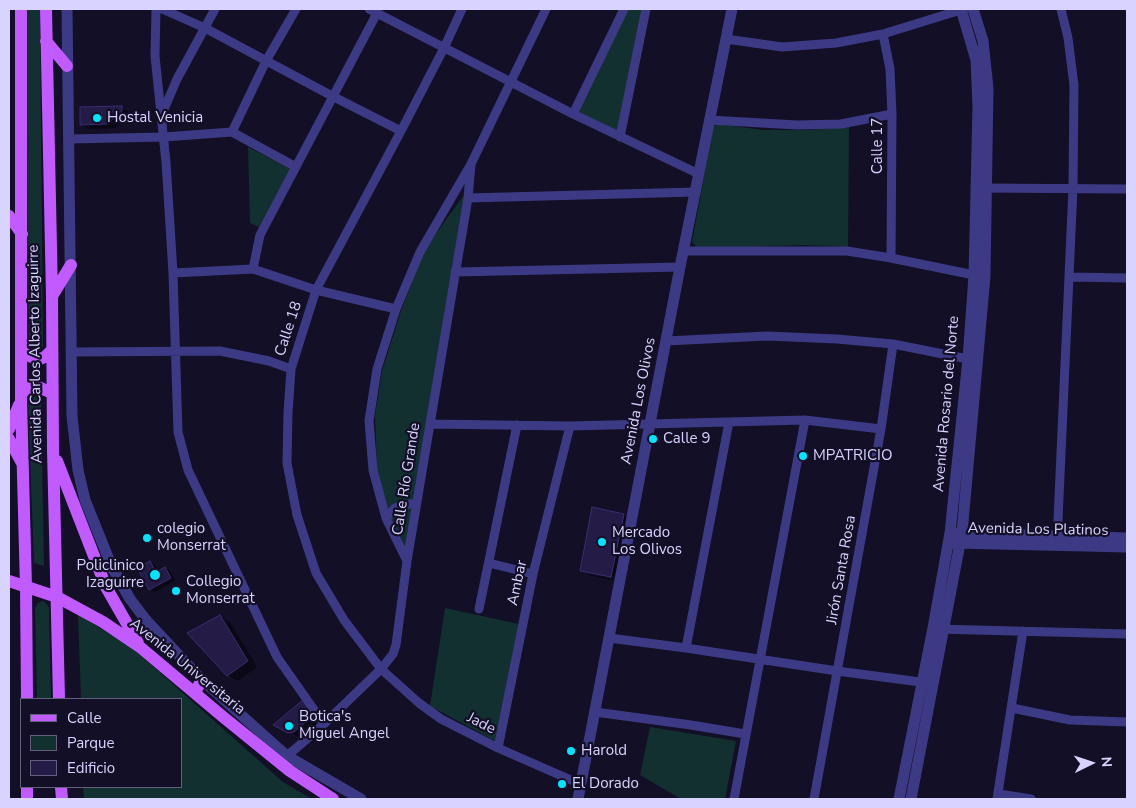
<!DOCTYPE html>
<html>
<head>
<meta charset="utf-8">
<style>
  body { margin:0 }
  #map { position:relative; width:1136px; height:808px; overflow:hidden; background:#130f26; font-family:"Nunito Sans",sans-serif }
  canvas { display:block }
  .frame { position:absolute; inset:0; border:10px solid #d9d4ff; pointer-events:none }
  .legend { position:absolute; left:20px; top:698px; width:162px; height:90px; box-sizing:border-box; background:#130f26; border:1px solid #625e7d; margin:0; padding:6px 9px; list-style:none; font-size:15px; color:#d9d4ff }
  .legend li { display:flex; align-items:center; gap:10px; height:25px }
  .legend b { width:25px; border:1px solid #625e7d }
  .north { position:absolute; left:1066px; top:738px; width:50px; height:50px; -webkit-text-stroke:4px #130f26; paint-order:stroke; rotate:86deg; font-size:14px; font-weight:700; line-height:20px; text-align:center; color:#d9d4ff }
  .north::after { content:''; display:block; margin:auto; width:18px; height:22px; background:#d9d4ff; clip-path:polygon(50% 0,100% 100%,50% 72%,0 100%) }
</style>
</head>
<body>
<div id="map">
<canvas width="1136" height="808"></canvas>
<div class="frame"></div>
<ul class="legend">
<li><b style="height:6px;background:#c25bff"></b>Calle</li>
<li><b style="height:14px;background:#12302f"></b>Parque</li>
<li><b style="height:14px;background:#241b47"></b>Edificio</li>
</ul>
<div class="north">N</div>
</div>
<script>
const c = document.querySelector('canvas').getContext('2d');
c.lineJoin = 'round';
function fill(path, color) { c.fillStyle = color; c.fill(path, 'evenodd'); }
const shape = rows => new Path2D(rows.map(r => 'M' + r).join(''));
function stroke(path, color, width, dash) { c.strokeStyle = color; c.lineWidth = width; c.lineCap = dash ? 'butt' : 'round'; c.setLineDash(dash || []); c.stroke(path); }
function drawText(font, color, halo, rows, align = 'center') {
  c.font = font + ' "Nunito Sans",sans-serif'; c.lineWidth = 4.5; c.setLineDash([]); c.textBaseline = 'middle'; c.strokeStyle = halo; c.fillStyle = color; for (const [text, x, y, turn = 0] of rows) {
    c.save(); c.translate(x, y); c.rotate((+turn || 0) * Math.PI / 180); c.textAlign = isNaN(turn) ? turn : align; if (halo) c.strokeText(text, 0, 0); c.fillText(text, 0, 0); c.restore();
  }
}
fill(shape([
  [26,9,40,9,43,346,41,349,35,351,29,347],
  [628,9,644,9,619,133,578,112],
  [717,124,764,130,808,130,849,127,848,247,803,245,699,249,692,242,713,127],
  [248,147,291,169,259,227,250,223],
  [464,195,406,548,388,512,377,468,375,416,382,371,401,311,423,255,437,232],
  [34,396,41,399,44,566,34,563,28,401],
  [43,601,47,604,49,608,51,699,37,699,35,608,38,603],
  [445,608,519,624,495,741,430,706],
  [78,615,130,646,283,782,312,799,84,799,83,787,181,787,181,699,81,699],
  [650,727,736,741,725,799,681,799,640,775]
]), '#12302f');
fill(shape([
  [121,108,129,112,129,116,115,128,89,129,81,124],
  [623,515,634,521,622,582,592,576,581,570],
  [591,572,618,577,617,580,591,574],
  [150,562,155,565,158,572,165,568,170,571,175,581,155,592,150,589],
  [220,616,230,622,257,667,238,681,227,675],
  [303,702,321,720,302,736,297,736,275,724]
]), '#0007');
const building = shape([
  [122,106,122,111,107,124,80,125,80,107,122,106],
  [592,507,624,514,611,577,580,571,592,507],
  [150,561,156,572,165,567,171,578,149,590,137,568,150,561],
  [220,615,248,661,227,676,187,633,220,615],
  [303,700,314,715,294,732,288,733,273,725,303,700]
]);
fill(building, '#241b47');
stroke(building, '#3b2d73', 1);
stroke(shape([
  [156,9,155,56,166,162,173,273,178,432,188,470,277,657,324,724],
  [162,9,205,28,334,97,401,131],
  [369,9,573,114,699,174],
  [462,9,444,48,401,131,316,290,291,369,288,413,287,463,297,515,316,573,344,620,381,669,419,703,441,719,498,748,580,784],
  [883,34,890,69,892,114,891,258],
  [726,39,782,47,836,43,883,34,964,9],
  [162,114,177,79,215,9],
  [573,114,624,9],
  [709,120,797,125,841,124,892,114],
  [232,132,266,61,296,9],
  [620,137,646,9],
  [70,139,164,137,232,132,296,167],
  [981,188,1127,189],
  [468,198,696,192],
  [684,251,847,251,891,258,979,276],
  [253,269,260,235,377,13],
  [455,272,680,267],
  [173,273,253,269,316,290,396,309],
  [1070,277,1127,278],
  [666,341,767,336,837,339,893,344,973,360],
  [71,352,220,351,269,361,291,369],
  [430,424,570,426,805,420,881,429],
  [386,518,395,508,403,505,417,503],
  [1057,542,1073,188,1074,85,1068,38,1061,9],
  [407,561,386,518,373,470,369,421,377,369,396,309,420,252,471,164,546,9],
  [489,563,533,574],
  [479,609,517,425],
  [938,629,1127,634],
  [609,638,686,648,837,671,928,683],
  [686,648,729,422],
  [1012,708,1070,720,1127,722],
  [595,712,691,725,745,734],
  [498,748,533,574,570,426],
  [287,756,324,724,381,669,393,654,396,645,407,561,468,198,471,164],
  [999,794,1031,799],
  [734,799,805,420],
  [814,799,881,429,893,344],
  [997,799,1023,631]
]), '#3d3a85', 9);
stroke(shape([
  [67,9,72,416,78,470,85,500,112,567,130,599,146,620,202,680,287,756,361,799],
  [957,533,1127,538],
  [954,543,1127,547],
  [578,799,680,267,732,9],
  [899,799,933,628,950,533,968,359,974,276,978,106,976,60,961,9],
  [911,799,962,533,985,276,988,88,983,41,973,9]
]), '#3d3a85', 11);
stroke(shape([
  [21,9,21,401,26,587,27,699],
  [46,9,52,296,53,450,59,699],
  [46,41,67,66],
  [9,216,22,234],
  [52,296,71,265],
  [21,352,34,358,40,359,45,357,52,350],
  [22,393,30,387,36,386,52,393],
  [9,429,19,405],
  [9,439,22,463],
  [57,461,106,587,138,643],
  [9,581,57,597,103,622,140,647,222,716,290,771,333,799],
  [195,692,202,680],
  [27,787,27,799],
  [61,787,62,799]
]), '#c25bff', 12);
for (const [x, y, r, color] of [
  [97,118,5,"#00e5ff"],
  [653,439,5,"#00e5ff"],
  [803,456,5,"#00e5ff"],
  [147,538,5,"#00e5ff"],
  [602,542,5,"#00e5ff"],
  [155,575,6,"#00e5ff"],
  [176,591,5,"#00e5ff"],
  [289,726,5,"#00e5ff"],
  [571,751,5,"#00e5ff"],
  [562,784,5,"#00e5ff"]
]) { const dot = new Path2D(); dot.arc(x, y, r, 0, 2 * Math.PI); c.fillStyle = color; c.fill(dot); stroke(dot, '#130f26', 2); }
drawText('15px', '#d9d4ff', '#130f26', [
  ["Hostal Venicia",107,118],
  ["Calle 9",663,439],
  ["MPATRICIO",813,456],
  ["colegio",157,529],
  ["Monserrat",157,546],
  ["Mercado",612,533],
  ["Los Olivos",612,550],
  ["Policlinico",144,566,"right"],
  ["Izaguirre",144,583,"right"],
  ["Collegio",186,582],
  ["Monserrat",186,599],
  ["Botica's",299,717],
  ["Miguel Angel",299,734],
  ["Harold",581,751],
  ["El Dorado",572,784]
], 'left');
drawText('15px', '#d9d4ff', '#130f26', [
  ["Calle 17",878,146,-90],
  ["Calle 18",289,329,-72],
  ["Avenida Carlos Alberto Izaguirre",36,354,-91],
  ["Avenida Los Olivos",639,401,-79],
  ["Avenida Rosario del Norte",947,404,-85],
  ["Calle Río Grande",407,479,-81],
  ["Avenida Los Platinos",1038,530,1],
  ["Jirón Santa Rosa",842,570,-80],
  ["Ambar",518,583,-78],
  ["Avenida Universitaria",187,667,39],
  ["Jade",481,724,27]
]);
</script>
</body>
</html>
